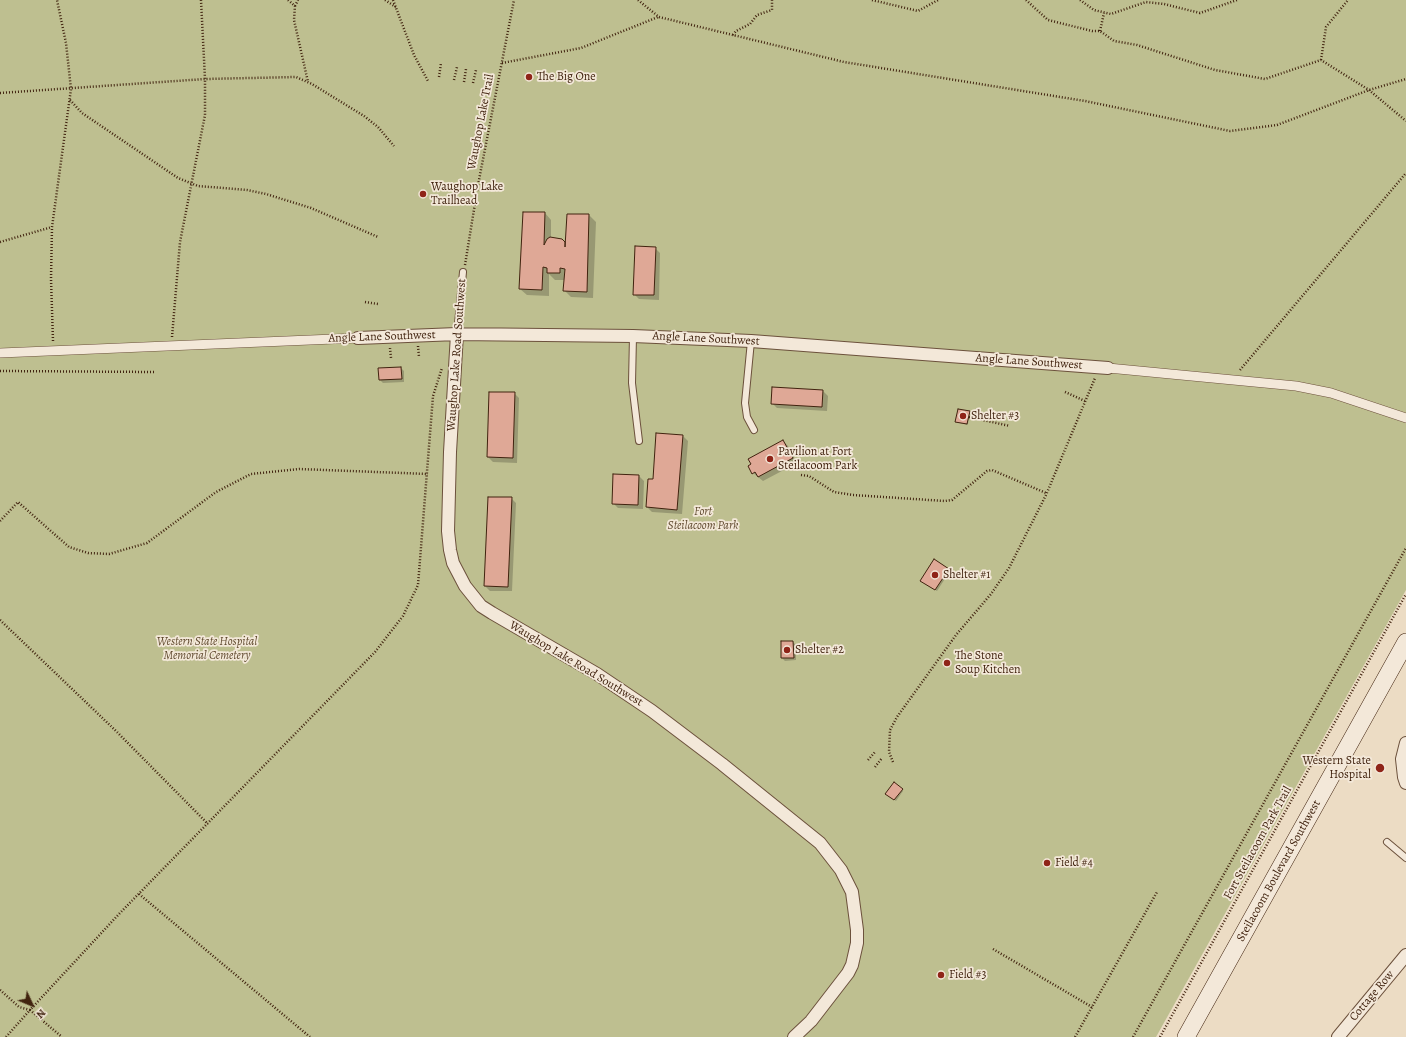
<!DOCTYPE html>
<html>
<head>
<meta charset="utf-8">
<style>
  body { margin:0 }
  #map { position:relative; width:1406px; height:1037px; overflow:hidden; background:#ecdcc4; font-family:Alegreya,serif }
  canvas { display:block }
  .north { position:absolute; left:12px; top:985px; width:40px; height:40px; -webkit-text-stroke:3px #f3e8d9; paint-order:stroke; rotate:134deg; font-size:11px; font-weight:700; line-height:16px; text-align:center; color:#41230f }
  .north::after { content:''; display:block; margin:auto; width:14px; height:18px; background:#41230f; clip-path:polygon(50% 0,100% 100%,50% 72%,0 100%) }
</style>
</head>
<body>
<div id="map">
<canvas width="1406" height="1037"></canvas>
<div class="north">N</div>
</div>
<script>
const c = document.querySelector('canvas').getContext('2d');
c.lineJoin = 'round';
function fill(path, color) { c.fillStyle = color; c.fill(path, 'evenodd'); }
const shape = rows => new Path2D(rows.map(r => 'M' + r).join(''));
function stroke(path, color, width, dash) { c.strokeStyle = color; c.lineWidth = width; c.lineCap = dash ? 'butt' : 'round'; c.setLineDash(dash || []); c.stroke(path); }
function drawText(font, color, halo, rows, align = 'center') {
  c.font = font + ' Alegreya,serif'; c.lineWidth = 3.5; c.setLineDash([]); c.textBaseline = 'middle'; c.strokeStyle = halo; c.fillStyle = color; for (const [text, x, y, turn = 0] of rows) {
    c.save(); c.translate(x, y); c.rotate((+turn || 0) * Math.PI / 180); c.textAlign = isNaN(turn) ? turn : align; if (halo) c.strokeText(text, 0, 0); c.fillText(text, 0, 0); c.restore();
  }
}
fill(shape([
  [0,0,1406,0,1406,590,1156,1037,0,1037]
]), '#bebf90');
fill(shape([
  [545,213,551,220,551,238,561,240,566,245,568,215,589,215,596,222,593,298,571,297,564,290,565,280,555,280,549,274,549,296,527,295,520,289],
  [655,248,660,253,659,300,639,299,634,294],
  [401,368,404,371,404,382,383,383,380,380],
  [823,391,828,396,827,411,777,408,772,403],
  [514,393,519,398,517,463,493,462,488,457],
  [969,412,968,425,956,422],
  [683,436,688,441,682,514,652,512,647,507,654,480],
  [783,441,788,446,797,463,763,481,753,473],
  [639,476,644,481,643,509,618,508,613,503],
  [511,498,516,503,512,591,490,591,485,586],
  [948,570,950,571,937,591,923,582],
  [793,642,796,645,796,660,785,661,782,658],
  [902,790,903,791,896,801,888,795]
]), '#0003');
const building = shape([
  [523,212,545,212,544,245,547,239,550,237,562,239,565,242,565,247,567,214,589,214,587,292,563,291,565,269,560,268,560,273,547,273,547,268,543,267,542,290,519,289,523,212],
  [635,246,656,247,654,295,633,295,635,246],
  [401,367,402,379,379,380,378,368,401,367],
  [772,387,823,390,822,407,771,404,772,387],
  [489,392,515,392,513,458,487,457,489,392],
  [958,409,970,411,967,424,955,422,958,409],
  [656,433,683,435,677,510,646,507,648,479,653,479,656,433],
  [783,440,793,458,758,477,755,472,752,474,748,466,751,464,748,459,783,440],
  [613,474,639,475,638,505,612,504,613,474],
  [488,497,512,497,508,587,484,586,488,497],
  [934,559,949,569,935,590,920,581,934,559],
  [781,641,793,641,794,658,781,658,781,641],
  [894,782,903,789,894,800,885,794,894,782]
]);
fill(building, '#dfa896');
stroke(building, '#41230f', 1);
const service = shape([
  [457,334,463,272],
  [633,336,632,383,639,441],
  [751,341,745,403,747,417,754,430],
  [1387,842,1406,858]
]);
const pedestrian = shape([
  [0,353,358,338],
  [1108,368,1296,386,1331,393,1406,418]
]);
const minor = shape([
  [457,334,450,452,448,531,450,550,453,563,465,586,481,606,492,613,597,674,652,711,722,764,820,843,841,870,852,892,857,930,857,943,852,965,848,973,811,1021,794,1037],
  [358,338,457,334,633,336,751,341,1108,368],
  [1406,743,1402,759,1404,777,1406,783],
  [1338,1037,1406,955]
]);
const secondary = shape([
  [1186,1037,1406,642]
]);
stroke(service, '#6c513c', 8);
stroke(pedestrian, '#6c513c', 10);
stroke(minor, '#6c513c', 14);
stroke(secondary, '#41230f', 18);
stroke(shape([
  [288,0,295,6,294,20,308,82],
  [385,0,396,7],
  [393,0,414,55,428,81],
  [638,0,659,17,844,62,1085,101,1230,131,1277,125,1369,90,1406,79],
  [872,0,918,11,938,0],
  [1026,0,1048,20,1092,31,1100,31,1114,41,1137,45,1215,70,1265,79,1321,60,1369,90,1406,121],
  [1080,0,1094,10,1111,14,1146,2,1164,4,1200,13,1237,0],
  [295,6,298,0],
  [1100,31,1104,13],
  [733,35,736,31,750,24,757,15,772,10,772,0],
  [1321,60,1326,27,1348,0],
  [502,63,581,48,658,17],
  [439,77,441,63],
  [454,80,457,67],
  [464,82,466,69],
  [473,83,476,70],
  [0,93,205,79,296,77,312,84,364,116,378,127,394,146],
  [70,100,82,113,178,178,198,186,247,190,266,194,311,208,378,237],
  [0,242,52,227],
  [465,265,478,185,514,0],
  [365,302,378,304],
  [172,337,180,242,205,115,205,79,201,0],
  [53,341,51,279,52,227,71,89,66,43,57,0],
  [418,346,419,357],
  [390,348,391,358],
  [1240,370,1406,173],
  [0,371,155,372],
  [1065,392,1085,401],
  [969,417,1010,426],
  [801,475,809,476,834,492,853,495,945,501,952,500,987,471,992,470,1046,493],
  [0,521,18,502,69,547,88,553,109,554,147,543,216,492,251,474,299,469,428,474],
  [0,620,116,731,208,824],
  [868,760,875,752],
  [893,762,889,752,890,730,897,717,956,635,991,594,1009,568,1046,495,1095,378],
  [875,767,882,758],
  [139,894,310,1037],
  [993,949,1092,1007],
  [0,990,19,1007,30,1010,119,914,375,652,403,616,418,585,433,396,442,368],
  [6,1037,30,1010,62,1037],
  [1075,1037,1157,892],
  [1133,1037,1406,548],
  [1160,1037,1406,594]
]), '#41230f', 2.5, [1, 2]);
stroke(service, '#f3e8d9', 6);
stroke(pedestrian, '#f3e8d9', 9);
stroke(minor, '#f3e8d9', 12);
stroke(secondary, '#f3e8d9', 17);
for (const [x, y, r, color] of [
  [529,77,4,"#8f2418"],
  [423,194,4,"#8f2418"],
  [963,416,4,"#8f2418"],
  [770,459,4,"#8f2418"],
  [935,575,4,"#8f2418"],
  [787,650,4,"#8f2418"],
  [947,663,4,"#8f2418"],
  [1380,768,5,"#8f2418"],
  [1047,863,4,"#8f2418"],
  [941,975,4,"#8f2418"]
]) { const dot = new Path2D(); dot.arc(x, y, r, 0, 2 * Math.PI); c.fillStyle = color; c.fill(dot); stroke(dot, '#f3e8d9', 1.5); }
drawText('12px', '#41230f', '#f3e8d9', [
  ["The Big One",537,77],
  ["Waughop Lake",431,187],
  ["Trailhead",431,201],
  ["Shelter #3",971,416],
  ["Pavilion at Fort",778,452],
  ["Steilacoom Park",778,466],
  ["Shelter #1",943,575],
  ["Shelter #2",795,650],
  ["The Stone",955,656],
  ["Soup Kitchen",955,670],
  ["Western State",1371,761,"right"],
  ["Hospital",1371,775,"right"],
  ["Field #4",1055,863],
  ["Field #3",949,975]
], 'left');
drawText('12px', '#41230f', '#f3e8d9', [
  ["Waughop Lake Trail",481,122,-79],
  ["Angle Lane Southwest",382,337,-2],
  ["Angle Lane Southwest",706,339,3],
  ["Waughop Lake Road Southwest",457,355,-86],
  ["Angle Lane Southwest",1029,362,4],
  ["Waughop Lake Road Southwest",576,664,31],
  ["Fort Steilacoom Park Trail",1258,843,-61],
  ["Steilacoom Boulevard Southwest",1279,871,-61],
  ["Cottage Row",1372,996,-50]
]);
drawText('italic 12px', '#604a2f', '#f3e8d9', [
  ["Fort",703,512],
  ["Steilacoom Park",703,526],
  ["Western State Hospital",207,642],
  ["Memorial Cemetery",207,656]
]);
</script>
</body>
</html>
